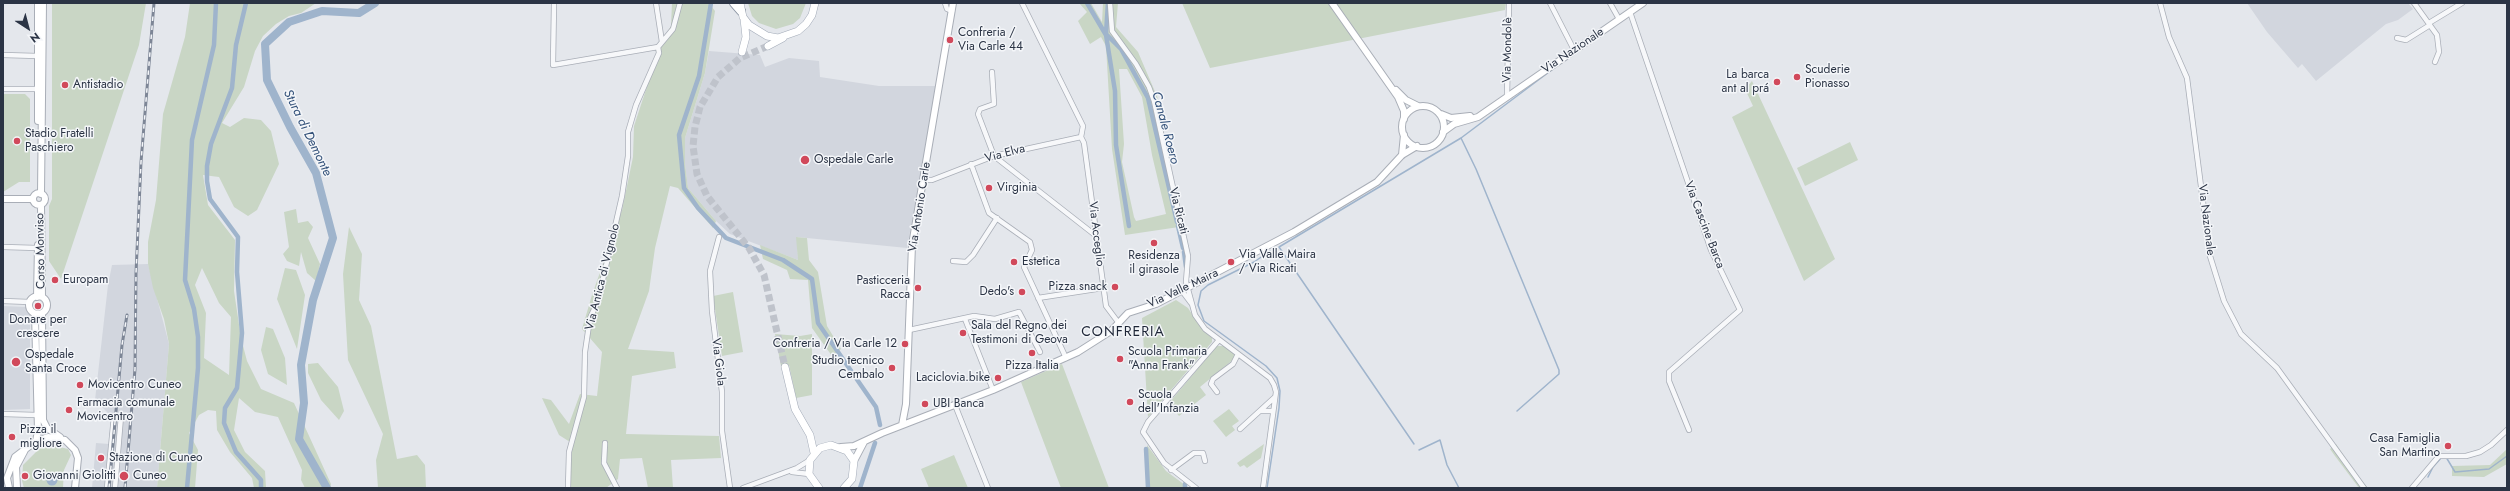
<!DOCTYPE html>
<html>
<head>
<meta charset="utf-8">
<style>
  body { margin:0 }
  #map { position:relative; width:2510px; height:491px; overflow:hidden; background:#e4e7ec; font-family:Jost,sans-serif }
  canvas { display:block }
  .frame { position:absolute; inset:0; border:4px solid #2b3445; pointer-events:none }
  .north { position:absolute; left:8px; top:8px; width:40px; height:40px; -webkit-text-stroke:3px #f4f6f9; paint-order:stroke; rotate:144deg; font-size:11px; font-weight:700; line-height:16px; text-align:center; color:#2b3445 }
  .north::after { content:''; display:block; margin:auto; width:14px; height:18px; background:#2b3445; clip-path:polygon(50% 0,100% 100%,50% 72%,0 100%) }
</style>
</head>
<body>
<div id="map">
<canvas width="2510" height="491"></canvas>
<div class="frame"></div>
<div class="north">N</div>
</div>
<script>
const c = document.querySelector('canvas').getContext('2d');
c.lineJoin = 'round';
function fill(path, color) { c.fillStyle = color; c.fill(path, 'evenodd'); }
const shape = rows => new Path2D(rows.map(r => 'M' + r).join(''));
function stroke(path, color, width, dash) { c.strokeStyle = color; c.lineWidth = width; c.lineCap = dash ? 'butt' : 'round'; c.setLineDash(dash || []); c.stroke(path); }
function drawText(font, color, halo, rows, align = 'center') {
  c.font = font + ' Jost,sans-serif'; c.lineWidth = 3; c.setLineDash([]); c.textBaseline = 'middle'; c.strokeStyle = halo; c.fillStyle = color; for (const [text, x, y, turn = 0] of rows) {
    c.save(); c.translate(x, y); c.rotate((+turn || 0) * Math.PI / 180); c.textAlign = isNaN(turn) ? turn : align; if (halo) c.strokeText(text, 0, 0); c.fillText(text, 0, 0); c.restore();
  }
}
fill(shape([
  [2247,3,2408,3,2413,9,2398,20,2386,24,2316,81,2302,64,2298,68,2267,32],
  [709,51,760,55,765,67,789,58,819,61,820,77,879,86,937,86,907,248,797,237,798,260,730,234,716,221,688,188,685,164,685,138,705,73],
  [148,264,169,344,157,488,92,488,96,443,109,444,111,416,95,400,108,285,112,265],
  [3,306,26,307,30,314,30,409,3,410]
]), '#d2d6de');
fill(shape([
  [52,3,146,3,139,45,61,279,49,261,49,206,52,199],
  [190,3,316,3,301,13,289,16,276,24,263,36,255,51,244,87,222,123,230,127,244,118,261,120,271,131,279,164,257,210,248,216,234,207,219,177,203,175,208,205,235,240,234,291,241,338,247,361,261,389,294,403,331,484,330,488,305,488,301,480,302,470,278,417,255,412,239,398,234,430,245,452,265,471,266,488,254,488,252,478,230,452,217,430,216,411,208,410,199,415,189,433,198,450,195,488,157,488,169,344,164,319,153,288,148,264,148,242,156,200,163,114,185,37],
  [202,268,219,303,231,317,229,375,204,358,206,313,195,285],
  [672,3,709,3,715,11,705,73,685,138,685,164,688,188,716,221,713,228,678,188,670,186,655,248,649,291,628,349,674,352,676,368,632,376,626,434,719,436,721,458,671,460,673,488,648,488,642,458,620,459,618,479,606,488,571,488,570,442,559,435,542,398,551,400,569,424,580,394,597,396,602,352,582,329,592,295,622,210,633,157,634,126,662,41,671,26],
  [748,3,806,3,800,18,793,24,776,29,759,23,752,16],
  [1079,3,1091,3,1102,22,1103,3,1118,3,1116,27,1138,52,1159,101,1160,125,1156,124,1179,227,1125,235,1112,149,1106,46,1101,37,1090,44,1078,21,1087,12],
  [1119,69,1127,69,1142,97,1152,155,1166,214,1136,221,1134,217,1122,162,1124,144],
  [1182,3,1506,3,1505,10,1210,68],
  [1752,81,1835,259,1804,281,1732,117,1753,106,1745,89],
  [3,94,25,94,30,99,30,182,19,182,3,192],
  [1850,142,1858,160,1805,186,1797,168],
  [296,209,298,223,308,221,313,227,308,238,320,264,316,281,307,273,301,252,299,266,287,261,283,254,289,247,284,212],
  [349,227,362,254,359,300,371,326,397,459,417,455,425,465,426,488,378,488,376,460,383,434,348,360,343,274],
  [796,237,807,238,809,260,818,272,827,326,841,349,832,356,812,328,808,280,790,279,787,270,763,259,760,245,798,260],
  [285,268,296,270,305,295,297,349,277,299],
  [733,292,743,352,722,356,713,296],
  [1176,300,1188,308,1199,325,1212,338,1212,342,1148,417,1142,318],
  [266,327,273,329,285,358,287,385,268,374,261,350],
  [775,334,800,336,812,334,812,395,796,398,789,365,781,366],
  [1217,346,1224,346,1236,355,1234,359,1200,387,1206,395,1179,416,1169,403],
  [318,363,338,387,344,411,339,420,321,400,308,373,308,364],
  [1062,364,1109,488,1061,488,1021,382],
  [1229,409,1239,421,1232,426,1235,430,1226,437,1213,421],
  [1264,444,1261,458,1247,468,1244,465,1240,467,1237,463],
  [2336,444,2356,474,2368,488,2359,488,2335,456,2330,449],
  [51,445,68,449,71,455,64,470,63,488,24,488,22,481,23,465,42,446],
  [1147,445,1166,471,1189,488,1148,488],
  [2507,449,2507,464,2484,477,2452,476,2452,466,2490,465],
  [954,455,968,488,929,488,921,469]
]), '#c9d6c5');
fill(shape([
  '46.5 480a5.5 5.5 0 1 1 11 0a5.5 5.5 0 1 1-11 0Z'
]), '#9fb4cc');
stroke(shape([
  [1461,138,1476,169,1559,370,1559,374,1517,411],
  [1414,444,1279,247,1461,138,1557,66],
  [1419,450,1440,440,1447,465,1459,488],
  [2446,457,2455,472,2489,469,2507,456],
  [2428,477,2433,467,2441,458],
  [1267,488,1279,408,1280,391,1277,378,1266,366,1204,321,1198,305,1201,291,1208,285,1254,262,1270,251]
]), '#9fb4cc', 1.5);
stroke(shape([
  [246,3,236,45,232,88,211,144,207,166,207,181,210,199,238,237,237,272,242,333,237,388,225,408,224,423,236,452,261,480,261,488],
  [711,3,699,76,679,135,684,188,698,208,726,238,783,260,812,279,818,323,876,407,880,425],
  [1087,3,1106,35,1115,91,1116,145,1129,226],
  [1108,3,1106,34,1121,49,1148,98,1177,222],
  [1178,226,1183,248],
  [1184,252,1186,267],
  [1146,449,1148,488],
  [1185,484,1185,488],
  [187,488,198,368,198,337,194,309,185,280,192,140,214,45,216,3],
  [860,488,875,443]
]), '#9fb4cc', 4.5);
stroke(shape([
  [327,488,299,439,304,403,301,365,313,300,333,238,316,173,290,127,267,80,265,44,289,22,322,11,359,13,375,3]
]), '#9fb4cc', 8);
stroke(shape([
  [768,46,740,58,718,77,700,107,695,127,693,146,697,174,707,196,749,248,764,275,785,367]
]), '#bfc3cb', 7, [7, 3.5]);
const street = shape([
  [554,3,553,65,658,47],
  [656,3,662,42],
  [945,3,947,9,952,11],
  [1022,3,1083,126,1081,137],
  [1110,3,1112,31,1136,64,1149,87,1154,101,1188,256,1186,282,1195,315,1205,329,1270,378,1274,385,1276,392,1263,488],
  [1550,3,1574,50],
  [1610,3,1619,19],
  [2160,3,2169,37,2187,78,2210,256,2224,301,2241,334,2277,368,2364,488],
  [2414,3,2437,35,2439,52,2435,62],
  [1630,12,1711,250,1740,310,1669,372,1669,381,1689,430],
  [2429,23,2462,3],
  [2397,38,2406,40,2430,25],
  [658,47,673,29,680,3],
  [3,55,38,56],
  [992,72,994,104,980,109,978,114,994,156,1095,235],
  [3,89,38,89],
  [1507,97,1509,3],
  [971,164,989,213,1030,242,1032,250,1024,267,1066,358],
  [924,180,932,180,994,156,1081,137,1084,143,1106,306,1118,322],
  [719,237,710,271,712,311,722,392,722,431,730,488],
  [3,247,38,248],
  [953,261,966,262,973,255,997,218],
  [1182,291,1191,303],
  [1038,298,1103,288],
  [3,301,30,302],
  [965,319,993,390],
  [909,330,974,316,995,319,1019,312,1040,352],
  [1217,392,1211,384,1213,379,1233,364,1238,354],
  [955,405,988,488],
  [1261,411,1273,411],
  [3,414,37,415],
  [1240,429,1275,397],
  [605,443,604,463,617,488],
  [1171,470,1194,453,1203,453,1205,461],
  [792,472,809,474],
  [107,488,114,416],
  [115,488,121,416],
  [568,488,569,452,584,397,585,352,590,318,598,301,622,196,628,156,628,132,636,105,659,53,658,47],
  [743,488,797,468,810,460],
  [1196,488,1164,463,1143,432,1148,422,1219,340],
  [2412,488,2439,456,2466,456,2480,452,2491,445,2507,430]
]);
const secondary = shape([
  [38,3,38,121],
  [1332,3,1398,97,1404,111,1404,119],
  [1396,90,1406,100,1418,106],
  '1402 127a21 21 0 1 1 42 0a21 21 0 1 1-42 0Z',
  [1441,114,1451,118,1470,116],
  [1443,132,1454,124,1478,117,1643,3],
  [1402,155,1404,135],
  '33 199a6 6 0 1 1 12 0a6 6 0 1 1-12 0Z',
  [41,194,43,3],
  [3,199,32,199],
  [41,205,42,297],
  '29 305a9 9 0 1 1 18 0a9 9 0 1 1-18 0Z',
  [37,297,38,245],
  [42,313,43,420,47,428,60,437],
  [35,314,38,431,36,441],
  [902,425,906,404,912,245,953,3],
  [841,447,854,446,882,433,993,390,1078,352,1111,331,1128,313,1156,304,1294,232,1377,182,1402,155,1417,146],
  [854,461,864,442],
  [9,488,7,478,15,457,36,441,48,437,65,440,75,450,78,458,75,488],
  [17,488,16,467,26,448]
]);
const primary = shape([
  [740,3,743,17,749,25,767,36,778,38,798,31,806,24,812,15,815,3],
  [768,46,783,38],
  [742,52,746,37,744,19],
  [785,367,795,409,810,435,814,453],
  [819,488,809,474,810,460,820,448,831,445,847,451,854,461,852,479,844,488]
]);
const highway = shape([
  [734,3,741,11]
]);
stroke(street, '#a9aeb7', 6);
stroke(secondary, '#a9aeb7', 8);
stroke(primary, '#a3abb8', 8);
stroke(highway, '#8b94a3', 10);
stroke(street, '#f7f8fa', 4.5);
stroke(secondary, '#fff', 6);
stroke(primary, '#fff', 7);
stroke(highway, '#fff', 8);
const rail = shape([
  [109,488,122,345,127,315],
  [125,488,135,369,136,273,141,162,154,3]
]);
stroke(rail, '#7d8696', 3);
stroke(rail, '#f4f6f9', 1.5, [4.5]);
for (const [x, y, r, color] of [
  [950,40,4,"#d1495b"],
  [1797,77,4,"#d1495b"],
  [1777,82,4,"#d1495b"],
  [65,85,4,"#d1495b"],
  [17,141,4,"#d1495b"],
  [805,160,5,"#d1495b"],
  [989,188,4,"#d1495b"],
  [1154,243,4,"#d1495b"],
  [1014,262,4,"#d1495b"],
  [1231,262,4,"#d1495b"],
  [55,280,4,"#d1495b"],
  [1115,287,4,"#d1495b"],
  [918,288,4,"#d1495b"],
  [1022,292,4,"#d1495b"],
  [38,306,4,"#d1495b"],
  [963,333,4,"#d1495b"],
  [905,344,4,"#d1495b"],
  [1032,353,4,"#d1495b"],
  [1120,359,4,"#d1495b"],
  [16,362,5,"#d1495b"],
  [892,368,4,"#d1495b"],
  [998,378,4,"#d1495b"],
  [80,385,4,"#d1495b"],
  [1130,402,4,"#d1495b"],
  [925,404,4,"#d1495b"],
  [69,410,4,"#d1495b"],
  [12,437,4,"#d1495b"],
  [2448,446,4,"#d1495b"],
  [101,458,4,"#d1495b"],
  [25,476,4,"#d1495b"],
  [124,476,5,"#d1495b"]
]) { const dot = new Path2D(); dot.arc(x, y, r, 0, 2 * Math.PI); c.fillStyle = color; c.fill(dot); stroke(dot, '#f4f6f9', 1.5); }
drawText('12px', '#2b3445', '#f4f6f9', [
  ["Confreria /",958,33],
  ["Via Carle 44",958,47],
  ["Scuderie",1805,70],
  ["Pionasso",1805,84],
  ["La barca",1769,75,"right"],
  ["ant al prá",1769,89,"right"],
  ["Antistadio",73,85],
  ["Stadio Fratelli",25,134],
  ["Paschiero",25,148],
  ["Ospedale Carle",814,160],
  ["Virginia",997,188],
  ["Via Valle Maira",1239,255],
  ["/ Via Ricati",1239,269],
  ["Residenza",1154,256,"center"],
  ["il girasole",1154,270,"center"],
  ["Estetica",1022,262],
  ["Europam",63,280],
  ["Pasticceria",910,281,"right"],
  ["Racca",910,295,"right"],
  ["Pizza snack",1107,287,"right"],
  ["Dedo's",1014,292,"right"],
  ["Donare per",38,320,"center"],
  ["crescere",38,334,"center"],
  ["Sala del Regno dei",971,326],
  ["Testimoni di Geova",971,340],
  ["Confreria / Via Carle 12",897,344,"right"],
  ["Scuola Primaria",1128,352],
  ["\"Anna Frank\"",1128,366],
  ["Ospedale",25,355],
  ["Santa Croce",25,369],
  ["Studio tecnico",884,361,"right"],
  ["Cembalo",884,375,"right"],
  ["Pizza Italia",1032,366,"center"],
  ["Laciclovia.bike",990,378,"right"],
  ["Movicentro Cuneo",88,385],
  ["Scuola",1138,395],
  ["dell'Infanzia",1138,409],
  ["Farmacia comunale",77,403],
  ["Movicentro",77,417],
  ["UBI Banca",933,404],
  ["Pizza il",20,430],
  ["migliore",20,444],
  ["Casa Famiglia",2440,439,"right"],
  ["San Martino",2440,453,"right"],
  ["Stazione di Cuneo",109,458],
  ["Giovanni Giolitti",33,476],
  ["Cuneo",133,476]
], 'left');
drawText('12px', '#2b3445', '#f4f6f9', [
  ["Via Mondolè",1508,50,-89],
  ["Via Nazionale",1573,51,-34],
  ["Via Elva",1005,154,-15],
  ["Via Antonio Carle",920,207,-81],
  ["Via Ricati",1178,211,76],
  ["Via Nazionale",2206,220,83],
  ["Via Cascine Barca",1704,225,69],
  ["Via Acceglio",1096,234,83],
  ["Corso Monviso",41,251,-91],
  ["Via Antica di Vignolo",603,277,-76],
  ["Via Valle Maira",1183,289,-25],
  ["Via Giola",718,362,83]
]);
drawText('italic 13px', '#34527a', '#f4f6f9', [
  ["Canale Roero",1165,128,75],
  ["Stura di Demonte",307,133,64]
]);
c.letterSpacing = '1px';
drawText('14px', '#1d2536', '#f4f6f9', [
  ["CONFRERIA",1123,333]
]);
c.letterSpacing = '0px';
</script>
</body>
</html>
